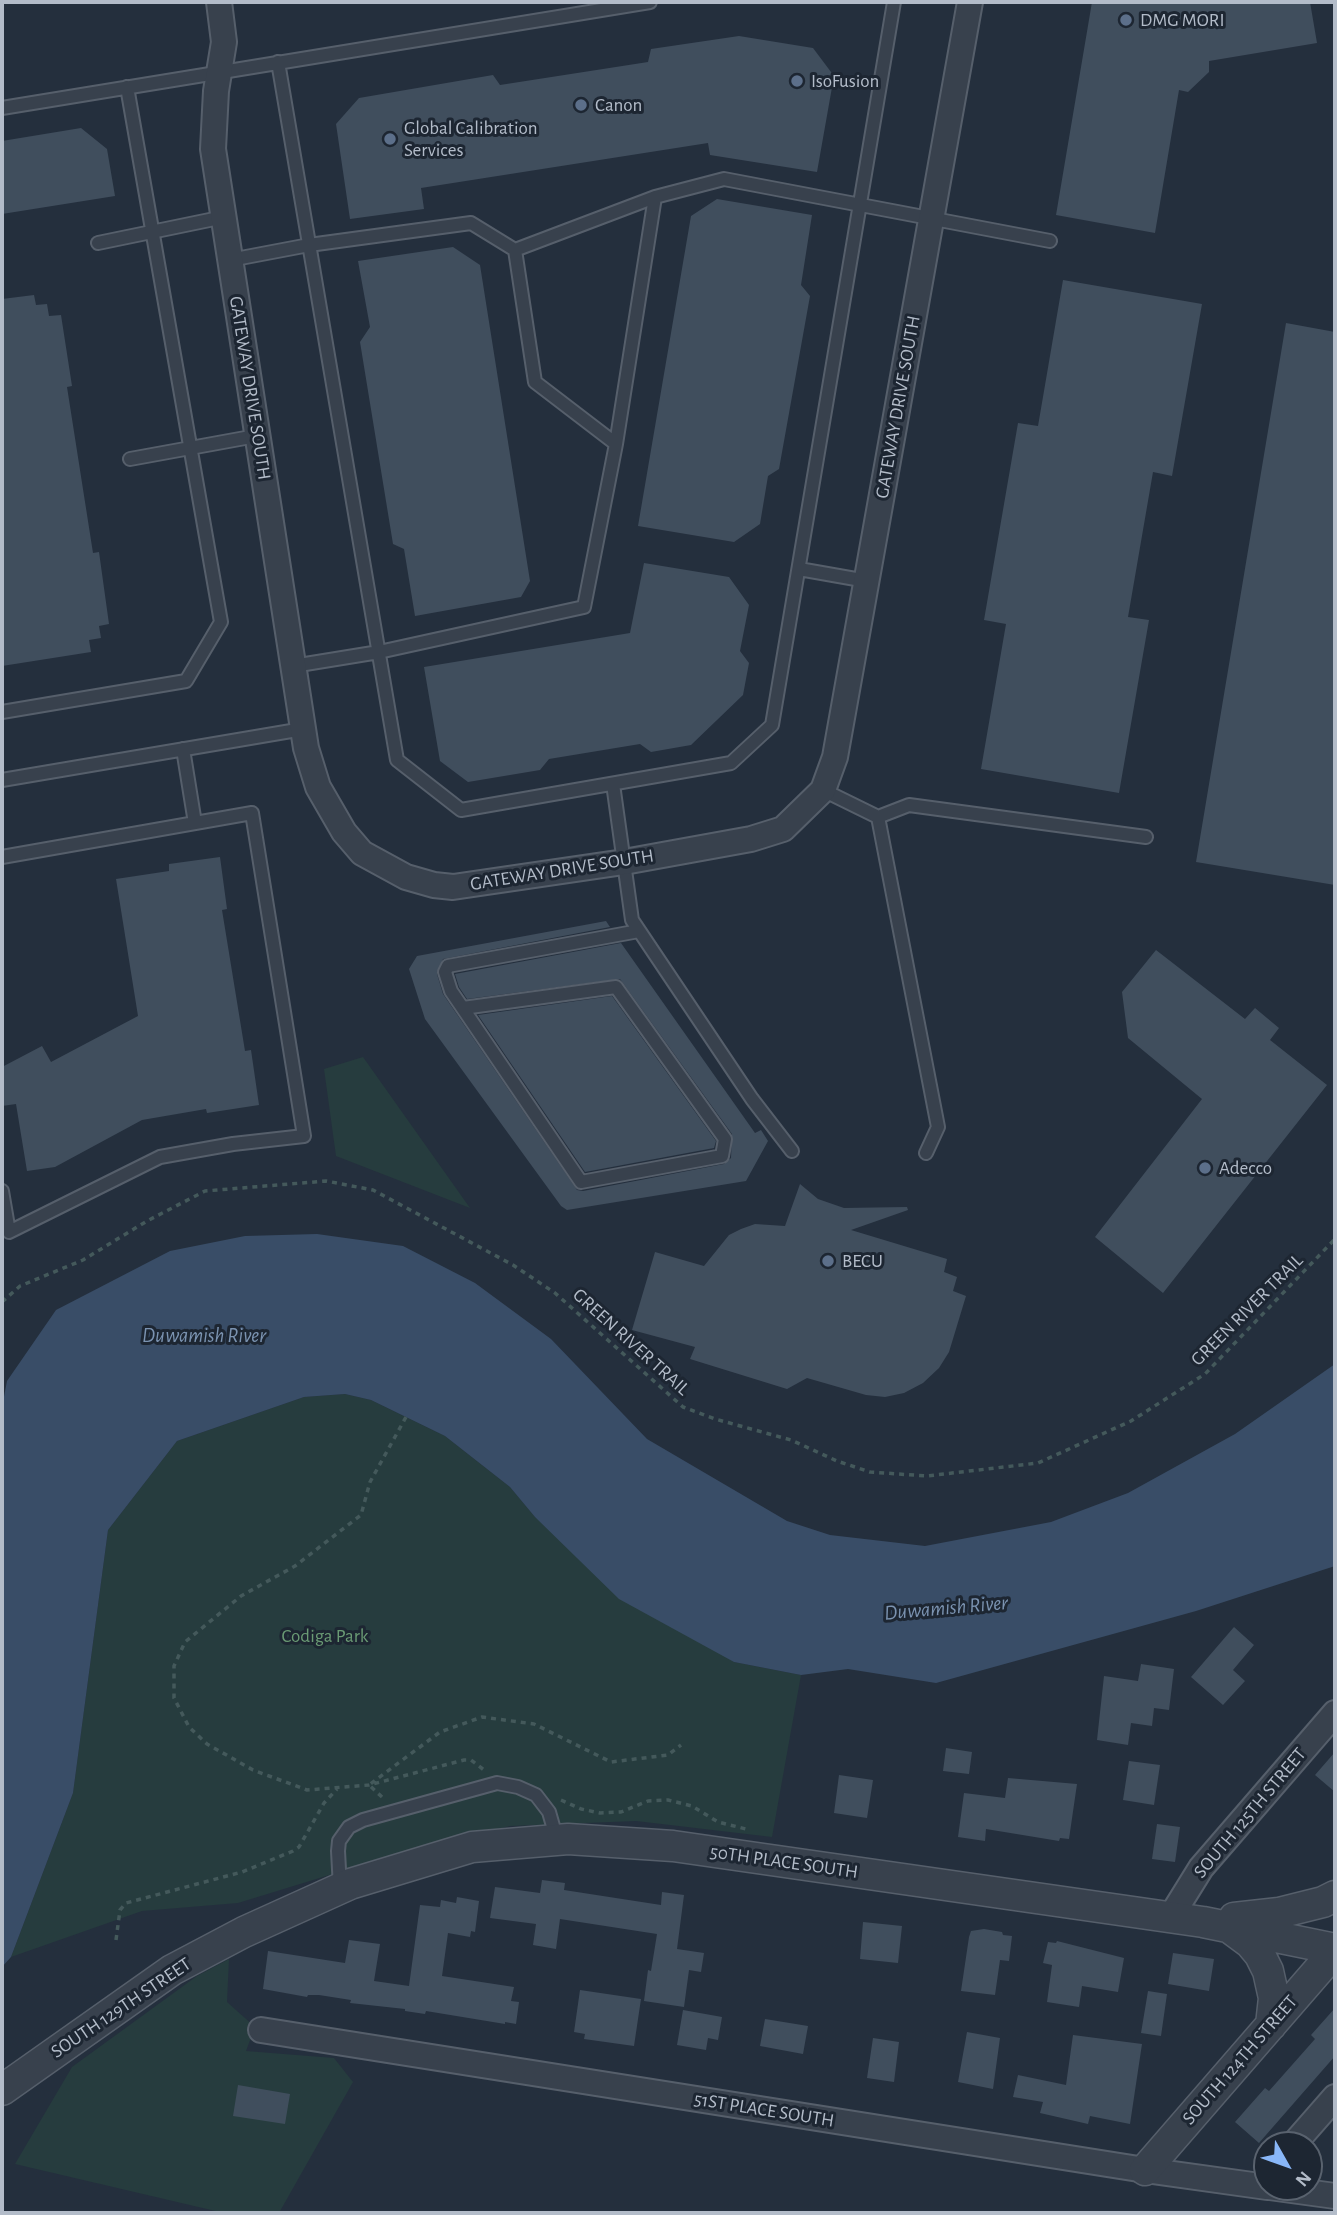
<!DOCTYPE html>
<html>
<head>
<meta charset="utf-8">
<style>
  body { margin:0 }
  #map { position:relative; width:1337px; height:2215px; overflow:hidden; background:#242f3d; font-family:"Alegreya Sans",sans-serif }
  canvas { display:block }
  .frame { position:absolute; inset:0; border:4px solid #b3bcc9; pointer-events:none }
  .north { position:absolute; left:1253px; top:2131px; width:70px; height:70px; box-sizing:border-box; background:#1d2632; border:2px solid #59626e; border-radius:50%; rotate:130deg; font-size:19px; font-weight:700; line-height:28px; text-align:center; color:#b3bcc9 }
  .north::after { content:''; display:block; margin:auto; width:24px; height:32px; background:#89b7f8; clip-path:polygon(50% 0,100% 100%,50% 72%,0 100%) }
</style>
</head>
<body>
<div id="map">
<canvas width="1337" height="2215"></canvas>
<div class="frame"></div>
<div class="north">N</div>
</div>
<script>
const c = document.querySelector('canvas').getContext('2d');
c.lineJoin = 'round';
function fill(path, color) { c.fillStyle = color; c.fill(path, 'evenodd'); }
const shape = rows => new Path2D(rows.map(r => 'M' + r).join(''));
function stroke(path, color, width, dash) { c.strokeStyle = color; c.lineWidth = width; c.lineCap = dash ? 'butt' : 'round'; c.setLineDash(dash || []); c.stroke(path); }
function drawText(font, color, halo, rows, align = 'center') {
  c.font = font + ' "Alegreya Sans",sans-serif'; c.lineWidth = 6; c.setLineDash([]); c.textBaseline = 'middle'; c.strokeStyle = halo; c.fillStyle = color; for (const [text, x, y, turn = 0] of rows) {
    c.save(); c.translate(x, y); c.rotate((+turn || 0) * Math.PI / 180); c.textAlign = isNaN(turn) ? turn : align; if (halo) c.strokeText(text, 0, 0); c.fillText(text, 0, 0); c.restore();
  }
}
fill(shape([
  [363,1057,470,1208,336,1156,324,1069],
  [345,1394,371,1400,445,1436,510,1487,535,1517,734,1662,801,1675,772,1837,636,1821,510,1826,388,1857,238,1903,142,1911,11,1957,73,1793,108,1530,177,1441,304,1397],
  [229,1959,227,2002,255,2027,246,2051,334,2058,353,2082,279,2213,224,2213,15,2164,72,2067,197,1976]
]), '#263c3e');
fill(shape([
  [317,1234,403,1246,475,1283,551,1339,647,1439,787,1521,830,1535,925,1546,1051,1522,1128,1493,1235,1434,1335,1364,1335,1566,1196,1611,936,1683,848,1669,801,1675,734,1662,619,1599,535,1517,510,1487,445,1436,371,1400,345,1394,304,1397,177,1441,108,1530,73,1793,11,1957,2,1967,2,1407,7,1381,56,1310,170,1251,245,1236]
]), '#394d67');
fill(shape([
  [1092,2,1310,2,1317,43,1209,61,1209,72,1188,92,1179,90,1155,233,1056,215],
  [739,36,813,48,834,76,817,172,710,155,708,143,421,188,424,209,350,219,336,124,359,98,493,75,500,85,648,62,651,49],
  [81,128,107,149,115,196,2,214,2,141],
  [717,199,812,215,801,285,810,296,779,469,768,476,760,524,734,542,638,526,691,216],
  [453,247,480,265,530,581,521,597,415,616,404,549,393,544,360,342,370,327,358,261],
  [1063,280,1202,304,1172,476,1153,472,1128,617,1149,620,1119,793,981,769,1006,624,984,620,1018,423,1038,426],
  [34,295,36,305,47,304,49,316,61,315,72,386,67,387,93,553,99,552,109,624,99,626,101,638,89,640,91,652,2,666,2,299],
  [1286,323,1335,332,1335,885,1196,862],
  [644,563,729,577,749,605,740,651,749,663,743,695,691,745,651,752,640,744,549,759,540,770,468,782,440,761,424,667,630,633],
  [220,857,227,909,222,910,245,1051,251,1050,259,1105,207,1113,206,1109,142,1120,55,1167,27,1171,16,1104,2,1106,2,1067,42,1046,51,1062,138,1016,116,879,169,871,169,864],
  [606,921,610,927,443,959,437,974,443,994,577,1190,583,1191,724,1164,731,1158,732,1134,620,979,467,999,459,987,455,974,621,943,755,1133,761,1130,768,1141,746,1181,567,1210,561,1206,425,1019,409,969,417,956],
  [1156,950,1245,1019,1255,1008,1279,1028,1270,1040,1327,1085,1163,1293,1095,1237,1202,1099,1128,1038,1122,992],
  [612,996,716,1141,714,1148,585,1172,478,1015],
  [800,1184,818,1199,844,1208,907,1207,908,1210,851,1230,947,1259,944,1272,957,1277,953,1291,966,1296,949,1352,939,1368,923,1383,904,1393,885,1397,866,1395,807,1378,787,1389,690,1359,695,1347,632,1330,655,1252,704,1266,729,1235,741,1229,755,1224,785,1226],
  [1234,1627,1254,1645,1233,1670,1245,1681,1223,1705,1191,1677],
  [1141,1664,1174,1669,1169,1710,1154,1708,1152,1726,1131,1723,1128,1745,1097,1740,1104,1676,1138,1681],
  [946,1748,972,1752,969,1774,943,1771],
  [1335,1752,1335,1792,1315,1775],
  [1129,1761,1160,1765,1154,1805,1123,1800],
  [839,1775,873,1780,867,1818,834,1813],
  [1008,1778,1077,1784,1069,1839,1060,1838,1059,1841,986,1829,985,1841,958,1837,964,1793,1005,1798],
  [1157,1824,1180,1827,1175,1862,1152,1859],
  [542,1880,565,1883,564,1890,661,1905,662,1892,684,1895,677,1949,704,1953,701,1972,689,1970,684,2007,644,2001,648,1970,651,1971,657,1934,560,1919,556,1949,533,1945,536,1924,490,1918,495,1887,540,1893],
  [457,1897,479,1901,475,1932,471,1931,470,1937,448,1933,442,1976,514,1987,511,2001,519,2002,516,2024,505,2022,505,2024,426,2011,425,2014,405,2011,405,2009,350,2003,351,2000,319,1995,308,1995,307,1997,263,1989,268,1951,345,1963,349,1940,380,1944,374,1981,409,1986,420,1905,440,1907,441,1900,456,1903],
  [863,1922,902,1926,898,1963,860,1959],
  [984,1929,1002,1932,1003,1935,1012,1936,1009,1961,1000,1960,995,1995,961,1991,969,1937,971,1931],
  [1057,1941,1124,1958,1118,1992,1082,1986,1079,2007,1047,2002,1052,1965,1043,1963,1048,1942,1056,1943],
  [1173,1953,1214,1959,1209,1991,1168,1984],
  [580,1990,641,1999,634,2046,584,2039,585,2034,574,2032],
  [1148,1991,1167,1994,1161,2036,1141,2033],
  [1335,2008,1335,2056,1259,2143,1235,2122,1265,2088,1269,2091,1315,2039,1311,2035],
  [683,2010,722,2017,718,2040,708,2038,706,2050,677,2045],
  [765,2019,808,2026,803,2054,760,2046],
  [967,2032,1000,2038,993,2089,958,2082],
  [1073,2035,1142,2044,1130,2124,1090,2116,1088,2124,1040,2113,1043,2102,1013,2097,1018,2075,1066,2085],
  [873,2038,899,2042,894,2082,867,2078],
  [238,2085,290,2094,285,2124,233,2116]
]), '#404e5d');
const service = shape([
  [278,62,397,760,461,810,731,763,772,725,894,2],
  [2,108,650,2],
  [98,243,224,217],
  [515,250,655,197,724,179,1050,241],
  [230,260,309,245,471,223,515,250,535,382,616,444,584,607,379,652,293,666],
  [616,444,655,197],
  [130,459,256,436],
  [799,569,867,581],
  [2,712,186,681,221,622,127,87],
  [183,749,195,823],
  [2,780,303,729],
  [613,784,632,920,752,1099,792,1151],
  [823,790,878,817,909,805,1146,837],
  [878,817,938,1127,926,1153],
  [2,857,252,813,304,1136,233,1144,160,1157,9,1232,2,1191],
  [463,1008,616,987,725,1139,722,1156,581,1182,451,991,445,972,448,966,639,931],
  [340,1888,338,1851,339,1841,349,1827,363,1820,497,1783,518,1787,536,1795,549,1812,557,1840]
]);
const minor = shape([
  [219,2,224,42,216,91,213,149,306,748,318,787,344,832,362,853,406,877,434,885,453,887,624,862,751,839,783,829,823,790,835,757,970,2],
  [1170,1918,1201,1868,1335,1713],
  [261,2030,1145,2170,1267,2187],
  [1293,2145,1335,2097],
  [1269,2187,1335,2196]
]);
const tertiary = shape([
  [1234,1918,1279,1913,1323,1902,1335,1896],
  [1227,1926,1250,1943,1260,1955,1268,1971,1274,1998,1271,2025],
  [2,2090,172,1970,244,1932,350,1884,472,1847,568,1839,673,1846,1203,1922,1335,1949],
  [1145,2170,1335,1951]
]);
stroke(service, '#565f6b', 16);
stroke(minor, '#565f6b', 28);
stroke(tertiary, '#565f6b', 33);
stroke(shape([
  [2,1302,20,1286,83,1260,147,1221,205,1191,326,1181,373,1190,513,1265,555,1293,683,1407,715,1419,791,1440,837,1461,870,1472,927,1476,1038,1463,1131,1421,1205,1374,1335,1239],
  [406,1417,370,1482,361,1515,295,1566,241,1596,185,1642,174,1666,174,1698,189,1727,207,1744,253,1770,307,1790,369,1785,464,1760,471,1760,484,1770],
  [382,1797,369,1785,440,1732,482,1717,534,1724,611,1762,668,1755,681,1745],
  [561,1800,581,1809,600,1813,621,1812,648,1801,668,1800,692,1806,718,1822,746,1829],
  [116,1940,120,1910,126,1903,242,1872,293,1851,299,1847,324,1803,337,1789]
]), '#44595b', 3.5, [5, 5]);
stroke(service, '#38414d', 12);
stroke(minor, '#38414d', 24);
stroke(tertiary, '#38414d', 30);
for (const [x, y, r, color] of [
  [1126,20,7,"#5c6f8a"],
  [797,81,7,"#5c6f8a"],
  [581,105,7,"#5c6f8a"],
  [390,139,7,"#5c6f8a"],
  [1205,1168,7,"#5c6f8a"],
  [828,1261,7,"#5c6f8a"]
]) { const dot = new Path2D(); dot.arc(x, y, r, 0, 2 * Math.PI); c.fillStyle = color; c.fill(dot); stroke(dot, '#1d2632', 2.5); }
drawText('19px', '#b3bcc9', '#1d2632', [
  ["DMG MORI",1140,20],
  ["IsoFusion",811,81],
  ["Canon",595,105],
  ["Global Calibration",404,128],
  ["Services",404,150],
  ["Adecco",1219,1168],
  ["BECU",842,1261]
], 'left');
drawText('19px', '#b3bcc9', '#1d2632', [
  ["GATEWAY DRIVE SOUTH",250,388,81],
  ["GATEWAY DRIVE SOUTH",898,407,-80],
  ["GATEWAY DRIVE SOUTH",562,870,-9],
  ["GREEN RIVER TRAIL",1247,1310,-45],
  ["GREEN RIVER TRAIL",631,1342,42],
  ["SOUTH 125TH STREET",1250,1813,-50],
  ["50TH PLACE SOUTH",784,1862,8],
  ["SOUTH 129TH STREET",121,2008,-34],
  ["SOUTH 124TH STREET",1240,2060,-49],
  ["51ST PLACE SOUTH",764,2110,9]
]);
drawText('19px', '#6a9a74', '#1d2632', [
  ["Codiga Park",325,1636]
]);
drawText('italic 21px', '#7b93b1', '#1d2632', [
  ["Duwamish River",204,1336],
  ["Duwamish River",946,1608,-5]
]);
</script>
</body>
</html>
